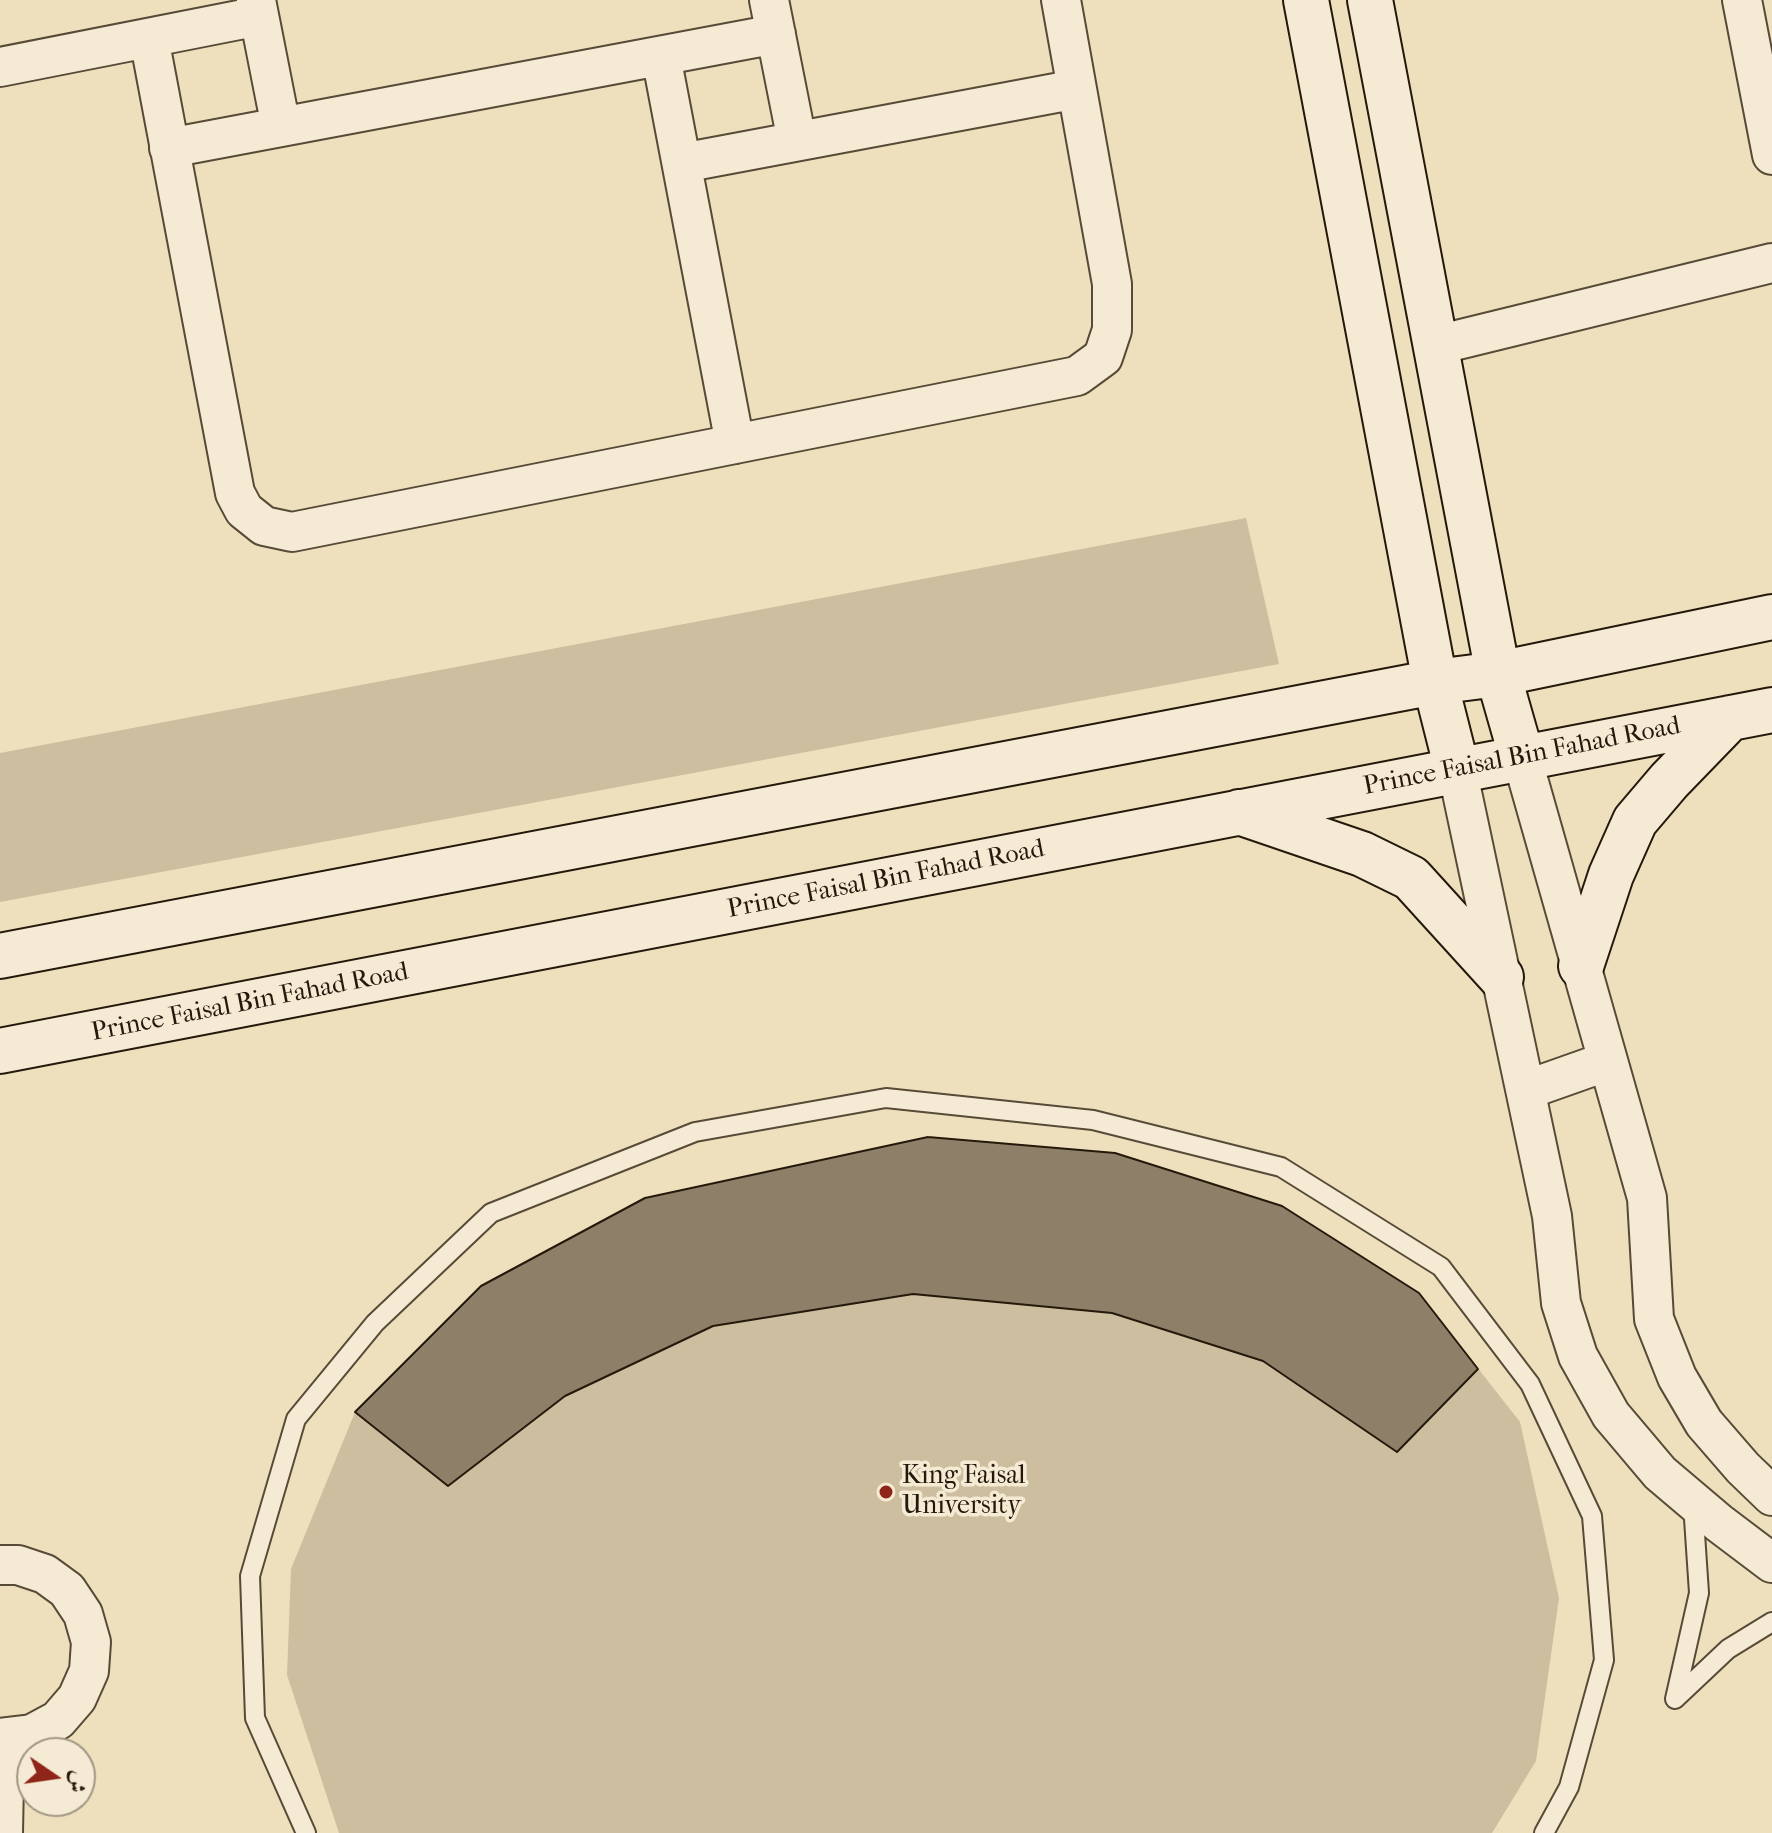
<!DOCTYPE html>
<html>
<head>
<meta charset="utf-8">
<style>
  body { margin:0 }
  #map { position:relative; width:1772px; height:1833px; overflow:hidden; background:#efe0bd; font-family:"IM FELL French Canon",Amiri,serif }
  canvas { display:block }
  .north { position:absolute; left:16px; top:1737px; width:80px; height:80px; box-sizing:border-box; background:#f5ebd4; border:2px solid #a19784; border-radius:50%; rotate:103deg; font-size:22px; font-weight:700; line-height:32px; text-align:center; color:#24190b }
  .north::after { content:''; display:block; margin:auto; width:28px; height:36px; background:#8f2418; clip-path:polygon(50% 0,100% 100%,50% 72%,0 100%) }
</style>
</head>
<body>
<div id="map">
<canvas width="1772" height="1833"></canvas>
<div class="north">ش</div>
</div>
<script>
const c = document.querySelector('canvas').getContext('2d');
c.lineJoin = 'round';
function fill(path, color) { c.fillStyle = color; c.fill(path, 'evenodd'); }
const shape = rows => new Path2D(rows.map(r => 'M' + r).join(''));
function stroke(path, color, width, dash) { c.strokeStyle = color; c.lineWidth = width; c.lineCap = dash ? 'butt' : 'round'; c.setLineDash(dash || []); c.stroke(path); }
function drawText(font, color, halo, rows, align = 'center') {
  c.font = font + ' "IM FELL French Canon",serif'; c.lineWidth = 7; c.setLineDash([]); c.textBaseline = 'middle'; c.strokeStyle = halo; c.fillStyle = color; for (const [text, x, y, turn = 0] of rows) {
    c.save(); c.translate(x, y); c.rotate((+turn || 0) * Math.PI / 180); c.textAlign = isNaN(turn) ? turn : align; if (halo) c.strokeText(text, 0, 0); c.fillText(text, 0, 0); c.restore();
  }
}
fill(shape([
  [1246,518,1279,664,0,902,0,753],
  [928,1137,1419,1293,1520,1422,1559,1598,1536,1761,1492,1833,339,1833,287,1675,291,1569,355,1412,481,1286,645,1198]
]), '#ccbe9f');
const building = shape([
  [928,1137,1115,1153,1282,1206,1419,1293,1478,1369,1397,1452,1263,1361,1112,1313,913,1294,713,1326,565,1396,448,1486,355,1412,481,1286,645,1198,928,1137]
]);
fill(building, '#8e8068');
stroke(building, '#24190b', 2);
const lane = shape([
  [1675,1699,1699,1593,1693,1504],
  [1675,1699,1728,1649,1772,1622],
  [306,1833,255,1718,250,1576,296,1419,375,1323,491,1213,695,1132,886,1098,1093,1120,1281,1167,1441,1267,1530,1384,1592,1516,1604,1660,1569,1787,1544,1833]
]);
const street = shape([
  [256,0,281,127],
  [769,0,797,141],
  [1742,0,1772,155],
  [149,38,235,493,244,510,264,526,292,532,1077,376,1103,357,1112,330,1112,284,1061,0],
  [661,56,735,444],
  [0,67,259,16],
  [169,148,776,34],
  [682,163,1077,89],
  [1437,345,1772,263],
  [1522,758,1647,1198,1654,1319,1677,1377,1704,1423,1743,1468,1772,1496],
  [1457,769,1552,1216,1561,1303,1578,1356,1611,1415,1660,1473,1719,1523,1772,1563],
  [1526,1090,1608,1061],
  [0,1565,18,1565,45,1574,67,1590,83,1614,91,1642,89,1671,77,1698,58,1720,32,1734,0,1738],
  [0,1767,4,1780,32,1734],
  [3,1833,4,1780]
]);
const secondary = shape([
  [1306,0,1435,682,1457,769],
  [1370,0,1498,674,1522,758],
  [1239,812,1362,854,1411,878,1501,977],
  [0,956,1435,682,1498,674,1772,617],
  [1581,966,1611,875,1635,821,1669,781,1730,718],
  [0,1051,1772,710]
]);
stroke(lane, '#574b38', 22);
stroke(street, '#574b38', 42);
stroke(secondary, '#24190b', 48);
stroke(lane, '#f5ebd4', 18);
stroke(street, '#f5ebd4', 38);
stroke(secondary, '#f5ebd4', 44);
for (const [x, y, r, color] of [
  [886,1492,8,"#8f2418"]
]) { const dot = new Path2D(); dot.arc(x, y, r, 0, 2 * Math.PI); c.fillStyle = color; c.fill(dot); stroke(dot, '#f5ebd4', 3); }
drawText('26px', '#24190b', '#f5ebd4', [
  ["Prince Faisal Bin Fahad Road",1522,757,-11],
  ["Prince Faisal Bin Fahad Road",886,880,-11],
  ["Prince Faisal Bin Fahad Road",250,1003,-11]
]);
drawText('26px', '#24190b', '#f5ebd4', [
  ["King Faisal",902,1477],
  ["University",902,1507]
], 'left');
</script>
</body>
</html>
